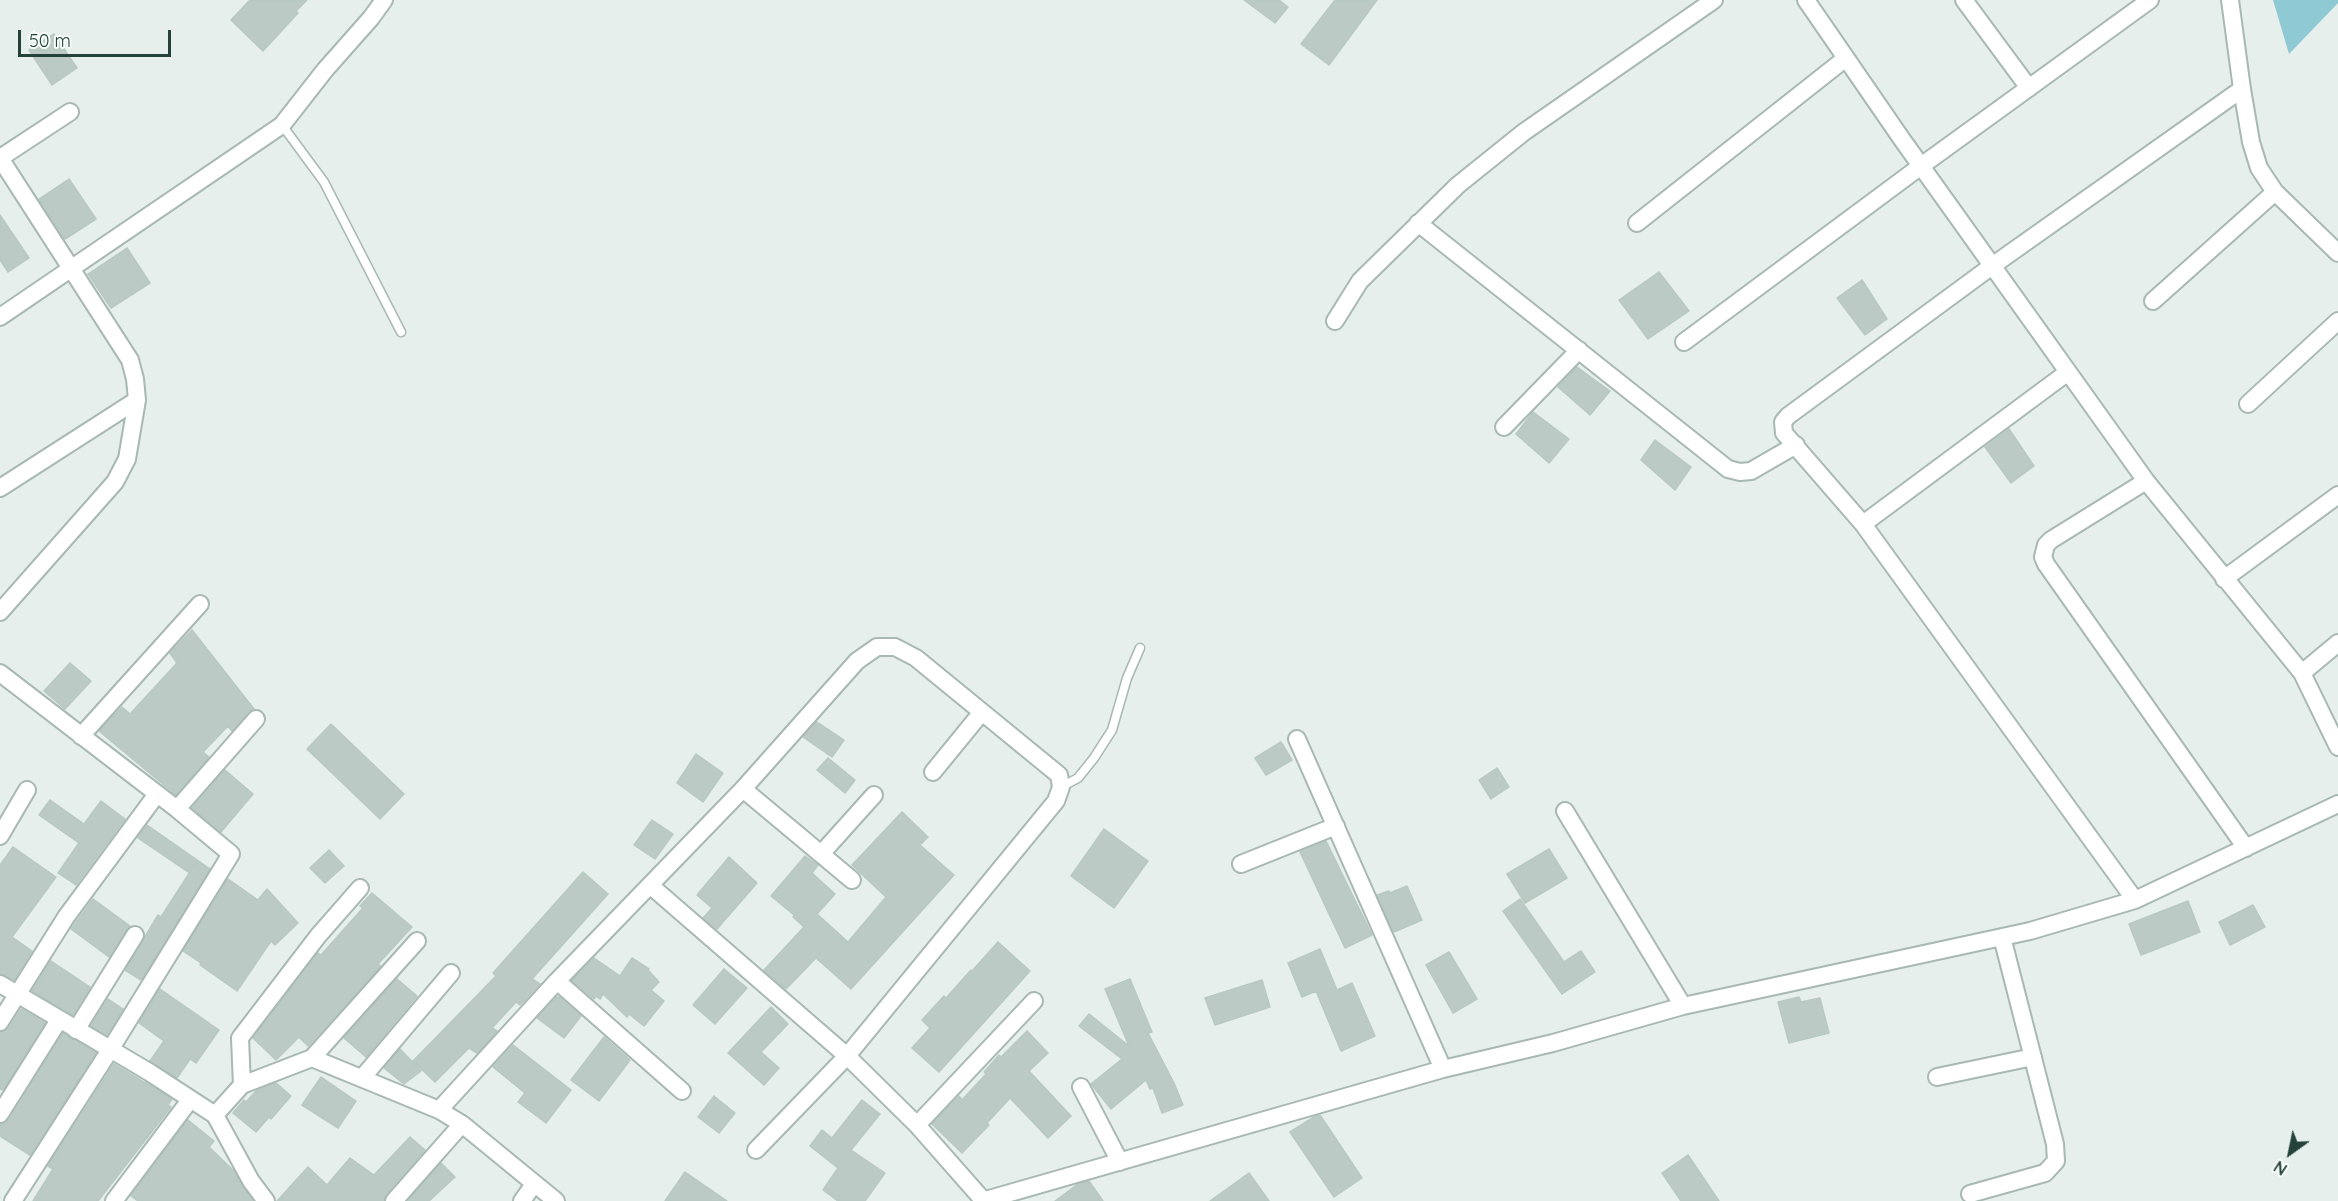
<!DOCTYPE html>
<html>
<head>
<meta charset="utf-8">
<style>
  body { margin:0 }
  #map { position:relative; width:2338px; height:1201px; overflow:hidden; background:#e6efeb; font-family:Quicksand,sans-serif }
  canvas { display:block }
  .north { position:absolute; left:2260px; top:1123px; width:60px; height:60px; -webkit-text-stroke:4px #f7fbf9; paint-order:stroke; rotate:213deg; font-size:16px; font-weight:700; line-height:24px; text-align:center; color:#24423a }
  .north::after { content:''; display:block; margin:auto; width:21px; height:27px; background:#24423a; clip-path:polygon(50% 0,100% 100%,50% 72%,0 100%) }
  .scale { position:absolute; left:18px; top:30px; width:153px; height:27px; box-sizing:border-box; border:3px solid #24423a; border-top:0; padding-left:8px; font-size:18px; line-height:21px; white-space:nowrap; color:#24423a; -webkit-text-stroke:4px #f7fbf9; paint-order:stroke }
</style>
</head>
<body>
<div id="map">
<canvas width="2338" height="1201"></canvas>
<div class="north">N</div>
<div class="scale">50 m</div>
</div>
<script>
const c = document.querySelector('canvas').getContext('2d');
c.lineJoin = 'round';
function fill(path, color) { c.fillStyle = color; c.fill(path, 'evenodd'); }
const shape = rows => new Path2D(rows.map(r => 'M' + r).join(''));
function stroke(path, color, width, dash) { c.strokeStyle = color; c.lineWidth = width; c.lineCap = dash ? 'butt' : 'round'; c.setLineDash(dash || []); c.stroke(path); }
fill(shape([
  [2273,0,2338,0,2338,3,2289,54]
]), '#8ec9d4');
const building = shape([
  [250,0,307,0,296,11,298,13,263,51,231,20,250,0],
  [1244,0,1279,0,1288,7,1275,23,1244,0],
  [1335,0,1377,0,1329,65,1301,44,1335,0],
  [54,34,77,68,52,85,29,50,54,34],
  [69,179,96,219,65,239,39,199,69,179],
  [0,215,29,258,8,272,0,260,0,215],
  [127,248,150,283,111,308,88,274,127,248],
  [1659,272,1689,311,1648,339,1619,300,1659,272],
  [1862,280,1887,319,1865,335,1837,298,1862,280],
  [1577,367,1610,391,1590,415,1558,387,1577,367],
  [1533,412,1569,439,1549,463,1516,434,1533,412],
  [2009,429,2034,466,2011,483,1985,447,2009,429],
  [1655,440,1691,467,1675,490,1641,460,1655,440],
  [192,630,254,709,248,712,232,731,228,726,203,752,209,757,176,795,99,731,122,707,130,714,177,663,170,653,192,630],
  [70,663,91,681,65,709,44,691,70,663],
  [817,722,844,740,832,757,803,737,817,722],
  [331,724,404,794,380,819,307,749,331,724],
  [1281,742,1292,760,1266,775,1255,758,1281,742],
  [696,754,723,773,703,802,677,783,696,754],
  [828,758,855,780,845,793,817,770,828,758],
  [1497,768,1509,787,1491,799,1479,780,1497,768],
  [225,770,253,794,221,832,192,808,225,770],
  [50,800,84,824,101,801,125,819,76,885,58,873,79,843,39,815,50,800],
  [902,812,928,837,920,845,954,875,851,989,816,958,786,989,764,970,804,927,793,917,794,915,771,896,805,856,818,865,812,873,835,894,817,914,848,942,886,897,852,865,902,812],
  [652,820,673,834,655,859,634,845,652,820],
  [147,825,210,869,141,980,125,970,158,915,161,917,197,861,188,872,138,838,147,825],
  [1104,829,1148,861,1114,908,1071,876,1104,829],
  [1326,841,1372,935,1345,948,1300,852,1326,841],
  [13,847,56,877,12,937,32,951,14,980,0,974,0,865,13,847],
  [1549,849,1567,878,1525,903,1507,874,1549,849],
  [329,850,344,866,325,883,310,868,329,850],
  [729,857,757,883,717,929,703,918,712,908,697,895,729,857],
  [583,872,608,894,532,979,540,984,520,1005,516,1002,492,1028,497,1031,477,1053,469,1048,435,1082,413,1061,496,976,493,973,583,872],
  [228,879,258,900,267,889,298,923,275,945,271,941,237,991,200,965,201,963,183,951,228,879],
  [1407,886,1422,920,1394,932,1377,895,1389,891,1390,893,1407,886],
  [372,893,412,927,378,964,381,966,308,1046,299,1037,276,1060,253,1038,318,953,321,955,363,908,360,906,372,893],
  [93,899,130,926,109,957,71,929,93,899],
  [1520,899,1564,962,1581,951,1595,972,1562,994,1503,911,1520,899],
  [2188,901,2200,932,2141,955,2129,924,2188,901],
  [2253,905,2265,927,2230,945,2219,922,2253,905],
  [998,942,1030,971,939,1072,912,1048,930,1028,922,1020,944,996,946,998,971,970,972,971,998,942],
  [1320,949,1337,990,1352,983,1375,1036,1341,1051,1316,991,1302,997,1288,963,1320,949],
  [1449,952,1477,999,1453,1013,1426,965,1449,952],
  [594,958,620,976,632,958,649,969,648,970,659,982,651,990,664,1001,644,1026,629,1014,627,1017,603,994,600,999,596,996,594,999,572,980,594,958],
  [51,961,90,987,73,1015,32,991,51,961],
  [724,969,747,988,715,1024,693,1005,724,969],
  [397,979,417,996,366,1057,344,1038,397,979],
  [1130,979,1152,1032,1148,1033,1174,1083,1183,1105,1162,1113,1153,1088,1150,1089,1146,1080,1111,1109,1091,1084,1122,1059,1079,1026,1089,1014,1129,1046,1105,989,1130,979],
  [1262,980,1270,1007,1215,1025,1205,998,1262,980],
  [160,989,219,1030,196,1063,190,1059,177,1078,150,1061,164,1041,139,1023,160,989],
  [557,997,559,997,581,1016,564,1038,537,1018,557,997],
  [1799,997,1801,1002,1820,998,1829,1033,1789,1043,1778,1002,1799,997],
  [108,999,123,1009,107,1035,91,1026,108,999],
  [771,1007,788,1024,761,1052,779,1068,764,1085,728,1053,771,1007],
  [21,1009,45,1023,3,1090,0,1089,0,1032,9,1028,21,1009],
  [1027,1031,1048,1053,1029,1071,1071,1116,1048,1138,1010,1098,987,1123,989,1125,962,1153,932,1124,959,1096,962,1100,986,1074,984,1072,999,1055,1001,1057,1027,1031],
  [63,1033,96,1053,30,1155,0,1136,0,1124,9,1120,63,1033],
  [604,1037,630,1060,599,1101,571,1080,604,1037],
  [513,1045,571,1090,546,1123,518,1102,525,1093,493,1067,513,1045],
  [400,1049,421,1071,404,1084,384,1068,400,1049],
  [114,1064,172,1099,168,1105,171,1107,98,1201,33,1201,53,1169,48,1166,114,1064],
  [321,1077,356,1101,338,1128,302,1105,321,1077],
  [276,1083,291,1096,271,1119,269,1117,256,1132,233,1113,244,1100,246,1102,256,1091,276,1083],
  [714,1096,735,1113,719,1133,698,1117,714,1096],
  [862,1100,880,1114,851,1150,885,1173,865,1201,838,1201,823,1190,838,1168,810,1146,822,1130,832,1138,862,1100],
  [1320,1115,1362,1178,1334,1197,1290,1132,1314,1117,1320,1115],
  [188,1120,214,1141,209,1147,234,1171,253,1201,138,1201,131,1196,188,1120],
  [410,1137,425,1150,386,1194,384,1201,277,1201,308,1167,327,1185,350,1158,374,1175,410,1137],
  [1688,1155,1719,1201,1681,1201,1662,1173,1688,1155],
  [441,1163,455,1177,429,1201,408,1201,441,1163],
  [685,1172,727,1201,665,1201,685,1172],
  [1249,1173,1269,1201,1210,1201,1249,1173],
  [1089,1181,1103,1201,1055,1201,1078,1184,1089,1181]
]);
fill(building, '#bbcac4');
stroke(building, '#b8c9c2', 1.5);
const service = shape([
  [282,125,324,182,401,332],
  [1061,787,1078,778,1094,758,1112,730,1127,678,1140,648]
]);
const minor = shape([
  [1806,0,1901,138,2146,481,2302,673,2338,747],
  [1964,0,2029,88],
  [2230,0,2242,89,2251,142,2259,168,2275,192,2338,253],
  [0,158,130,360,135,379,137,400,127,459,115,482,0,612],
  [0,158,70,112],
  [1418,223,1728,469,1740,472,1751,471,1796,445],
  [1637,223,1846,58],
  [2153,301,2275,192],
  [0,317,282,125,325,70,371,18,384,0],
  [1335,321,1360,281,1458,185,1524,132,1714,0],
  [1684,342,1921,166,2150,0],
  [2248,404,2338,321],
  [1504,427,1579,350],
  [2146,481,2051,540,2046,545,2043,557,2046,564,2246,848],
  [0,488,137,400],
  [1863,524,2068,372],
  [2224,579,2338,495],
  [0,673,177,809,231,854,110,1050,13,1201],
  [2302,673,2338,643],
  [81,736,200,604],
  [1297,739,1443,1069],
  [933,772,982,712],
  [743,789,852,880],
  [177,809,256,719],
  [1565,811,1683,1006],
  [0,836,27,790],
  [821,854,874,795],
  [1241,864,1336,826],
  [651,886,847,1056,917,1125,983,1200],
  [2135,900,1863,524,1784,433,1783,422,1788,416,1992,266,2242,89],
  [557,981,682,1091],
  [0,984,149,1072,215,1115,251,1181,266,1201],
  [0,1022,66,917,157,794],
  [76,1030,135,935],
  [312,1058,439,1110,462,1124,556,1201],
  [1937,1077,2033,1057],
  [362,1078,451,973],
  [242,1085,240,1038,318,936,360,888],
  [1081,1087,1120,1162],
  [439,1110,557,981,743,789,857,661,877,647,895,647,916,658,1059,775,1061,787,1056,801,847,1056,756,1150],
  [0,1114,59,1020],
  [215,1115,242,1085,312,1058,417,941],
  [917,1125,1034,1001],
  [1970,1194,2045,1173,2056,1161,2055,1144,2002,937],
  [114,1201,190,1100],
  [394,1201,462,1124],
  [522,1201,534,1184],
  [982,1201,1443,1069,1553,1043,1683,1006,2030,931,2135,900,2338,804]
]);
stroke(service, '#a8b8b2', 11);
stroke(minor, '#a8b8b2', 20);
stroke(service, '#fff', 8);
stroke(minor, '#fff', 16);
</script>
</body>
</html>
